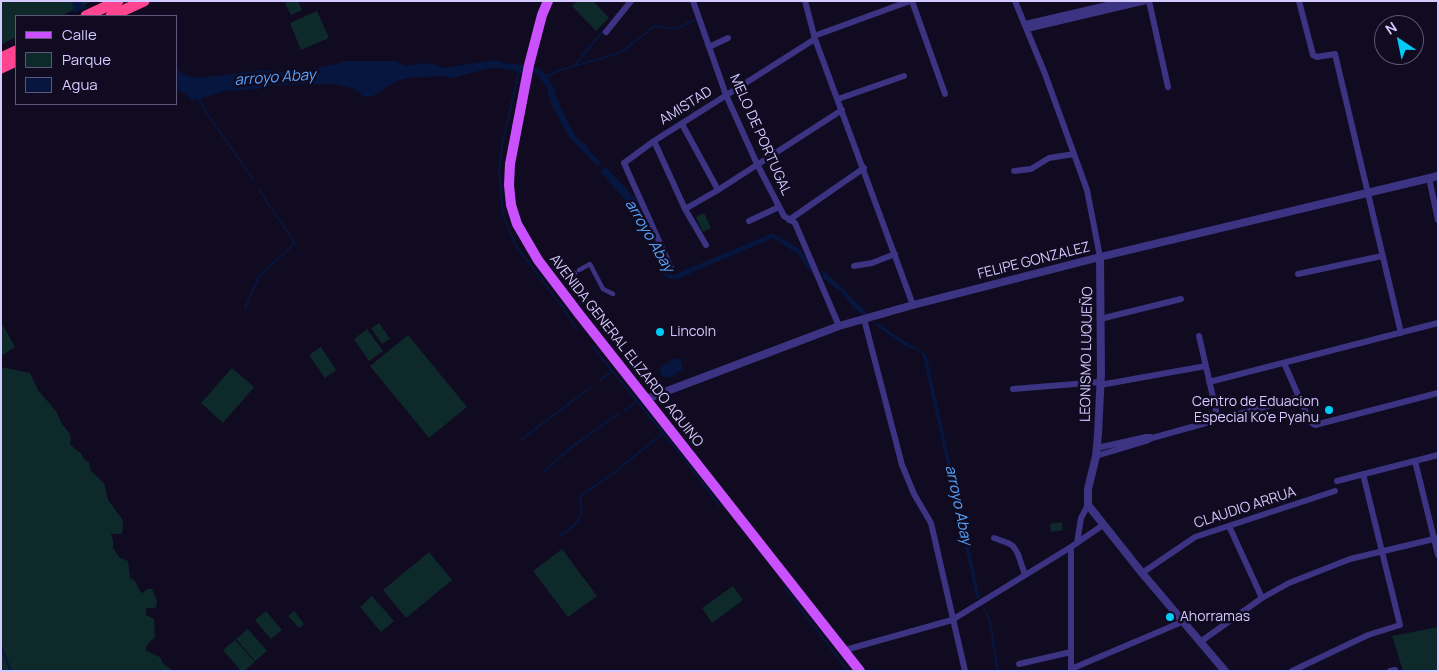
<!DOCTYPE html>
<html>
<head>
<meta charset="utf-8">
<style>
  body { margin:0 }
  #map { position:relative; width:1439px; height:672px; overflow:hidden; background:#100b20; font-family:Manrope,sans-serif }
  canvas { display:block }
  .frame { position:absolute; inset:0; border:2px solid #d4caff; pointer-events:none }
  .legend { position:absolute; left:15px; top:15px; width:162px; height:90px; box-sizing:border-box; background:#100b20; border:1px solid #5e5779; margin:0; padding:6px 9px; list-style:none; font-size:15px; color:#d4caff }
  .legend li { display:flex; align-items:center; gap:10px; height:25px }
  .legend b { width:25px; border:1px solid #5e5779 }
  .north { position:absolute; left:1374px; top:15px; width:50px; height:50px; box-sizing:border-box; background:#100b20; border:1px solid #5e5779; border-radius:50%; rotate:326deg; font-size:14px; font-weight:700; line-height:20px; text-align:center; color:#d4caff }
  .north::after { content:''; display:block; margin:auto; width:18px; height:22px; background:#00caf5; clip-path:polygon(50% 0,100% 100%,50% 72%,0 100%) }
</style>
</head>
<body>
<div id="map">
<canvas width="1439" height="672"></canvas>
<div class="frame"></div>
<ul class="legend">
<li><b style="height:6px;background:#cb51ff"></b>Calle</li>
<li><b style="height:14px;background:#0e292a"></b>Parque</li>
<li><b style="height:14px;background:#06163e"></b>Agua</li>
</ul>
<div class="north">N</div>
</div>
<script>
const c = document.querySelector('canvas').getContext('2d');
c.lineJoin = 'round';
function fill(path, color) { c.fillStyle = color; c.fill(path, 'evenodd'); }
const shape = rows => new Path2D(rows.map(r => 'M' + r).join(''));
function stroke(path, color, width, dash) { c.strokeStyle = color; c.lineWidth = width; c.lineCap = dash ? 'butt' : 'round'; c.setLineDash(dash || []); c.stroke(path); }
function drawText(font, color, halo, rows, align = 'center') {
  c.font = font + ' Manrope,sans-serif'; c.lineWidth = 5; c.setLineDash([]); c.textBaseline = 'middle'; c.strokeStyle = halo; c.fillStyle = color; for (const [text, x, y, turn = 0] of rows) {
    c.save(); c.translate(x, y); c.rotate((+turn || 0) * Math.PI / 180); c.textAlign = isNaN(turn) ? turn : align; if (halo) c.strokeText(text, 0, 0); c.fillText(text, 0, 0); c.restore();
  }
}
fill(shape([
  [1,1,92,1,61,16,16,16,16,37,1,45],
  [289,1,298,1,302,10,291,15,285,3],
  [577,1,593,1,609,18,596,31,572,6],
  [317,11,329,38,301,50,290,23],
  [704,213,711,228,703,232,696,217],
  [1,322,15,347,1,356],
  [379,323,390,339,382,344,371,328],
  [367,329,383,351,369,361,354,339],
  [408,335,467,407,429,438,370,366],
  [321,347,336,370,325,378,309,355],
  [1,367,30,373,38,390,56,411,62,424,70,434,71,439,70,444,76,450,80,452,85,460,89,462,91,471,104,483,108,500,122,519,123,523,123,530,121,534,111,534,113,541,113,548,120,558,128,561,130,578,135,581,140,591,143,593,147,589,152,589,157,601,156,608,147,608,146,613,146,615,154,619,155,637,148,644,145,650,160,657,164,665,170,668,171,671,1,671],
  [232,368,254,387,223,423,201,403],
  [1062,522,1063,530,1051,532,1050,524],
  [562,549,597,596,568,617,533,571],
  [429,552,452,580,406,618,383,590],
  [733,586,743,600,712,623,702,608],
  [372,596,394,621,381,632,360,607],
  [266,611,282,630,271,639,255,620],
  [294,611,304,624,299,628,288,616],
  [1438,627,1438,671,1403,671,1392,636],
  [248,629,267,651,255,661,236,639],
  [235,640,255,662,244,671,241,671,223,650]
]), '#0e292a');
fill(shape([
  [72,1,81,1,87,8,74,13],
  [495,60,504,63,525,65,523,73,501,68,490,68,452,78,440,76,408,78,397,81,373,96,364,97,354,89,334,84,303,84,266,86,258,89,224,91,200,99,191,100,187,95,176,89,176,67,183,74,199,78,264,70,283,72,311,71,322,66,333,65,344,61,394,61,407,66,422,63,433,64,444,68],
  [534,67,540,69,547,76,554,89,557,99,574,134,580,141,587,145,591,153,602,163,597,166,569,137,551,104,547,88,540,78,533,72],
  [606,167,637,200,668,272,673,275,771,234,775,234,801,250,809,264,813,273,807,268,799,255,773,238,677,279,669,279,664,275,639,217,600,171],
  [821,270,827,273,868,314,864,316,853,307,841,292,824,279],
  [878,323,904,341,922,351,927,357,980,598,977,600,923,356,920,351,905,346,874,324],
  [680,358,683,369,669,378,662,376,660,372,660,368,673,359],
  [984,607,991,620,999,671,996,671,989,621,983,608]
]), '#06163e');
stroke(shape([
  [575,65,604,30],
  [519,70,502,146,499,169,503,215,516,246,564,309,577,330],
  [545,77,560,70,620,53,655,26,676,29,694,20],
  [198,98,205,111,253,179],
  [245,309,258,278,295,243,259,190],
  [592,346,677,450,720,506],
  [599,381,611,372],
  [625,410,637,401],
  [522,439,592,386],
  [544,472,569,449,618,414],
  [559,536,569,530,577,522,582,514,580,497,584,493,614,473,663,433],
  [784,587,848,671],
  [1,647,11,671]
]), '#06163e', 2);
stroke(shape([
  [579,270,590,264,603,289,613,294],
  [570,273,575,273]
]), '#3c3382', 4.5);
stroke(shape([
  [693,1,726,95,757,164,784,216,795,223,839,326],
  [805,1,815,39,913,305],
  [912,1,945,94],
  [1015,1,1045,74,1087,190,1100,257],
  [1149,1,1168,87],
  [1299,1,1313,55,1317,57,1335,54,1401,333],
  [1025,24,1124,1],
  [1027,29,1146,1],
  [606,32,631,1],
  [814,36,910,1],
  [709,47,728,38],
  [838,99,904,76],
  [682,124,718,190],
  [654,141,685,209,706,245],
  [1014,171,1031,169,1049,158,1074,154],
  [1429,178,1438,220],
  [685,209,718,190,842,110],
  [789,220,864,168],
  [749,221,779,207],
  [854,266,872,263,895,254],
  [672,270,624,163,654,141,815,39],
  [1298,274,1382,256],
  [864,319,902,465,914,494,931,523,965,671],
  [1100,319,1181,299],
  [1199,336,1218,419],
  [1284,363,1310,422,1315,425,1438,393],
  [1209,382,1438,323],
  [1100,385,1206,366],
  [1013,389,1100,382],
  [1097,448,1146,437,1151,437],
  [1096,456,1146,441,1152,438,1300,397],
  [1415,461,1438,555],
  [1337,481,1438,455],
  [1229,526,1262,598],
  [994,538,1008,543,1013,546,1018,554,1025,575],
  [1077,543,1081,518,1088,505],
  [1142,573,1195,537,1335,491],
  [1200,642,1262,598,1289,583,1350,559,1438,538],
  [845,650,952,620,1071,547,1103,525],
  [1019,664,1071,652],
  [1071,669,1182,622],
  [1071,671,1071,547],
  [1292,671,1368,635,1400,625,1363,474],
  [1390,671,1395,670]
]), '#3c3382', 6);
stroke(shape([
  [1100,257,1101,373,1098,434,1096,456,1088,489,1088,505,1142,573,1225,671],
  [646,399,839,326,913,305,1100,257,1438,176]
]), '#3c3382', 8);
stroke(shape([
  [548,1,542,15,529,65,510,164,509,185,511,205,517,224,538,260,579,314,860,671]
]), '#cb51ff', 10);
stroke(shape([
  [86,16,118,1],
  [111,16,144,1],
  [1,58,16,51],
  [1,68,16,61]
]), '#ff4590', 11);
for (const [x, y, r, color] of [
  [660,332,5,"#00caf5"],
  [1329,410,5,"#00caf5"],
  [1170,617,5,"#00caf5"]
]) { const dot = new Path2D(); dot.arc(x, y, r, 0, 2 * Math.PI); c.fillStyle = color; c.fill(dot); stroke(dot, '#100b20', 2); }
drawText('14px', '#d4caff', '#100b20', [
  ["AMISTAD",686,106,-32],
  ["MELO DE PORTUGAL",760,135,66],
  ["FELIPE GONZALEZ",1034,261,-14],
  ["AVENIDA GENERAL ELIZARDO AQUINO",626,351,52],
  ["LEONISMO LUQUEÑO",1087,354,-89],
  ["CLAUDIO ARRUA",1245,508,-18]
]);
drawText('14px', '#d4caff', '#100b20', [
  ["Lincoln",670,332],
  ["Centro de Eduacion",1319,402,"right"],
  ["Especial Ko'e Pyahu",1319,418,"right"],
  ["Ahorramas",1180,617]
], 'left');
drawText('italic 15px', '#58a5ff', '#100b20', [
  ["arroyo Abay",275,78,-4],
  ["arroyo Abay",649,236,60],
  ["arroyo Abay",958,505,78]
]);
</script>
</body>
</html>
